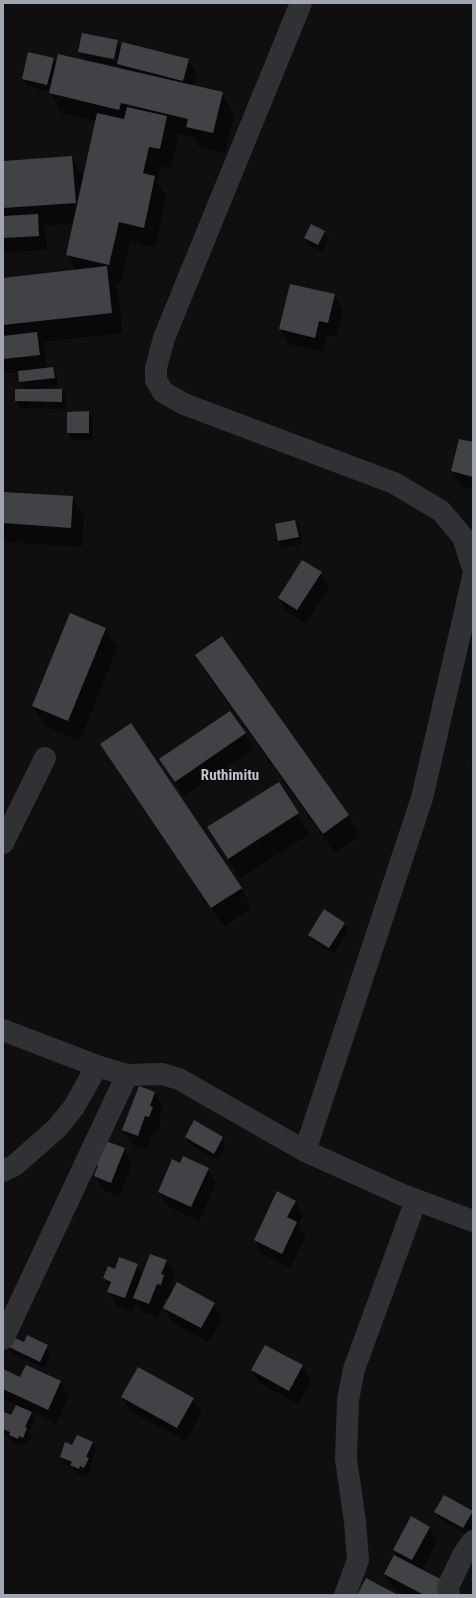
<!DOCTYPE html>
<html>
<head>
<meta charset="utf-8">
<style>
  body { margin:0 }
  #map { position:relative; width:476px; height:1598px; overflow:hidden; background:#0f0f10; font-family:"Roboto Condensed",sans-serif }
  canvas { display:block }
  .frame { position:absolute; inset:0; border:4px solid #a1a6b0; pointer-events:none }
</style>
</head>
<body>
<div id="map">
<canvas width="476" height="1598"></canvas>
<div class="frame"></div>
</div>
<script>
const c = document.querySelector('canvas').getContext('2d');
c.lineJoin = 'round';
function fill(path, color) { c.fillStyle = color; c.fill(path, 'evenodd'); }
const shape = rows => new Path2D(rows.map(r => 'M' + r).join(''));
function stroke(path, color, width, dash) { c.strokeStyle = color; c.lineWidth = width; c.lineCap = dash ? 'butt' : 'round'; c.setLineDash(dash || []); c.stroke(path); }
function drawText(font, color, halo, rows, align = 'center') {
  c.font = font + ' "Roboto Condensed",sans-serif'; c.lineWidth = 3; c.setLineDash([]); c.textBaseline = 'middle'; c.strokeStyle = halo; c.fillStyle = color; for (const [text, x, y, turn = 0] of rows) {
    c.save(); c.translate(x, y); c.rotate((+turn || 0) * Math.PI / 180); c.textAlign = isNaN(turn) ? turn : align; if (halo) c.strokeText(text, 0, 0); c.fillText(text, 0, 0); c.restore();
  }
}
fill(shape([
  [117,41,121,49,188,60,197,74,194,86,222,93,234,113,225,153,199,147,193,137,176,133,178,137,171,168,161,166,157,182,166,197,155,247,130,241,121,284,115,283,117,287,123,333,42,342,45,348,47,369,52,368,57,375,58,386,30,390,61,390,66,398,66,409,20,408,16,401,25,390,20,382,19,372,3,374,3,279,76,270,67,255,74,223,43,226,45,229,47,250,3,253,3,162,71,157,84,178,96,121,61,113,50,92,27,86,23,79,53,59,57,64,84,61,79,52],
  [83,52,119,59,118,61,83,54],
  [95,62,119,66,121,70,95,64],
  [325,232,329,239,322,252,309,246,305,238],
  [334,295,343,310,336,337,327,335,323,352,288,344,280,329],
  [88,412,92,419,93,440,72,440,68,433,68,413],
  [473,443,473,489,461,486,452,471],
  [3,493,72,497,84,517,82,547,3,542],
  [295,521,299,528,303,544,283,548,279,541],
  [321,573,329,587,305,624,287,612,279,598],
  [105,628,117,648,80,741,45,726,33,706],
  [221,638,349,816,360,836,335,853,208,675,197,655],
  [230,712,254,748,184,796,160,759],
  [102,744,241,888,252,908,224,927,113,764],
  [473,753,473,765,471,762],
  [278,784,310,834,240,878,208,828],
  [344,923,348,931,334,954,313,942,309,935],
  [154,1092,163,1107,159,1119,161,1122,157,1131,154,1130,146,1150,131,1144,123,1130],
  [186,1137,222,1137,226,1145,218,1160,190,1145],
  [124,1149,132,1163,120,1196,103,1190,95,1176,96,1171,91,1162],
  [180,1164,208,1169,216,1183,199,1221,167,1206,159,1192],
  [295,1201,303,1216,298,1226,305,1238,290,1268,263,1255,255,1240],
  [166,1261,175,1275,170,1287,173,1292,214,1304,222,1318,209,1342,172,1322,164,1308,169,1299,165,1298,158,1318,143,1312,137,1302,133,1312,117,1306,108,1292,110,1288,105,1278,115,1270,137,1265,143,1275],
  [24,1344,47,1346,51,1353,44,1368,13,1354,8,1346],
  [265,1346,303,1366,311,1381,298,1404,261,1384,252,1370],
  [3,1370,21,1378,60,1382,69,1396,56,1424,30,1411,35,1420,29,1433,31,1436,28,1444,23,1443,22,1446,14,1443,11,1438,3,1433,5,1414,12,1416,16,1405,3,1399],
  [122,1397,193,1399,201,1413,186,1441,131,1412],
  [92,1442,96,1450,90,1463,92,1466,89,1475,84,1473,83,1476,76,1473,73,1467,65,1464,61,1457,73,1447],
  [435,1512,472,1512,473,1525,468,1535,440,1519],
  [429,1527,437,1542,422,1571,451,1595,406,1595,394,1589,385,1574,399,1559,394,1550]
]), '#0007');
fill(shape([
  [82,33,118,40,114,59,78,52],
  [122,42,189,59,183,81,117,64],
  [28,52,54,58,47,85,22,79],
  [58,54,223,92,213,133,186,127,188,119,121,103,119,110,49,93],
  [127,107,167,116,160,149,149,147,143,173,155,176,144,228,119,222,109,265,66,255,97,113,124,119],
  [72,156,76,203,3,208,3,161],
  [38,214,39,236,3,238,3,216],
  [311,224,325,231,318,245,304,238],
  [107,266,112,313,3,325,3,278],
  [290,284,335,294,328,323,319,321,315,338,279,329],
  [37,332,40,355,3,359,3,336],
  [53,367,55,378,19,382,18,371],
  [15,389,62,389,62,402,15,401],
  [89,411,89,433,67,433,67,412],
  [459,439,473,442,473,477,451,471],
  [3,492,73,496,71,528,3,523],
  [295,520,299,537,278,541,275,524],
  [302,560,322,572,297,610,278,598],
  [70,613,106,628,68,721,32,706],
  [222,636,349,815,323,834,195,655],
  [230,711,246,733,175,782,159,759],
  [131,723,242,888,211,908,100,744],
  [279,782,299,813,228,859,207,827],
  [324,909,345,923,329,948,308,935],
  [139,1086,155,1092,150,1106,153,1107,149,1117,145,1116,138,1136,122,1130],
  [194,1120,223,1137,214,1154,185,1137],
  [106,1141,125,1148,111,1183,94,1176,98,1165,90,1162],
  [183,1156,209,1168,191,1207,158,1192,172,1159,180,1163],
  [277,1191,296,1201,287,1217,297,1222,282,1254,254,1240],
  [150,1254,167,1260,161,1274,164,1275,161,1285,157,1284,149,1304,133,1298],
  [119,1257,138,1264,125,1298,107,1292,111,1282,103,1278,108,1266,115,1269],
  [177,1282,215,1303,201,1328,163,1308],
  [27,1335,48,1345,40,1362,7,1346,12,1337,24,1342],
  [265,1345,303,1365,289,1391,251,1370],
  [26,1365,61,1381,48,1410,3,1389,3,1369,20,1377],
  [138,1367,194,1398,177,1428,121,1397],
  [16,1405,32,1412,25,1427,27,1428,23,1438,19,1436,18,1439,9,1435,10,1432,3,1429,4,1412,11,1415],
  [77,1435,93,1442,86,1457,89,1458,84,1468,80,1466,79,1469,70,1465,72,1462,60,1457,65,1442,72,1445],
  [444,1495,473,1511,463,1528,434,1512],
  [411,1516,430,1527,412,1560,393,1550],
  [394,1555,444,1581,437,1595,424,1595,384,1574],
  [366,1578,398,1595,357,1595]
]), '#404246');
stroke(shape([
  [301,3,164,338,156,368,156,380,163,392,184,404,394,483,441,511,463,537,473,568],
  [3,843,45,758],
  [3,1030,97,1066,127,1075,162,1074,179,1079,305,1151,403,1195,473,1221],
  [305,1151,422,798,473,577],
  [3,1171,15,1165,57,1128,74,1107,97,1066],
  [3,1339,127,1075],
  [345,1595,358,1560,355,1522,346,1459,348,1400,354,1369,416,1200],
  [449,1595,448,1587,463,1555,473,1541]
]), '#303135', 22);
drawText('bold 15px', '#c2c4cc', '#0a0a0b', [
  ["Ruthimitu",230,776]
]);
</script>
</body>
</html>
